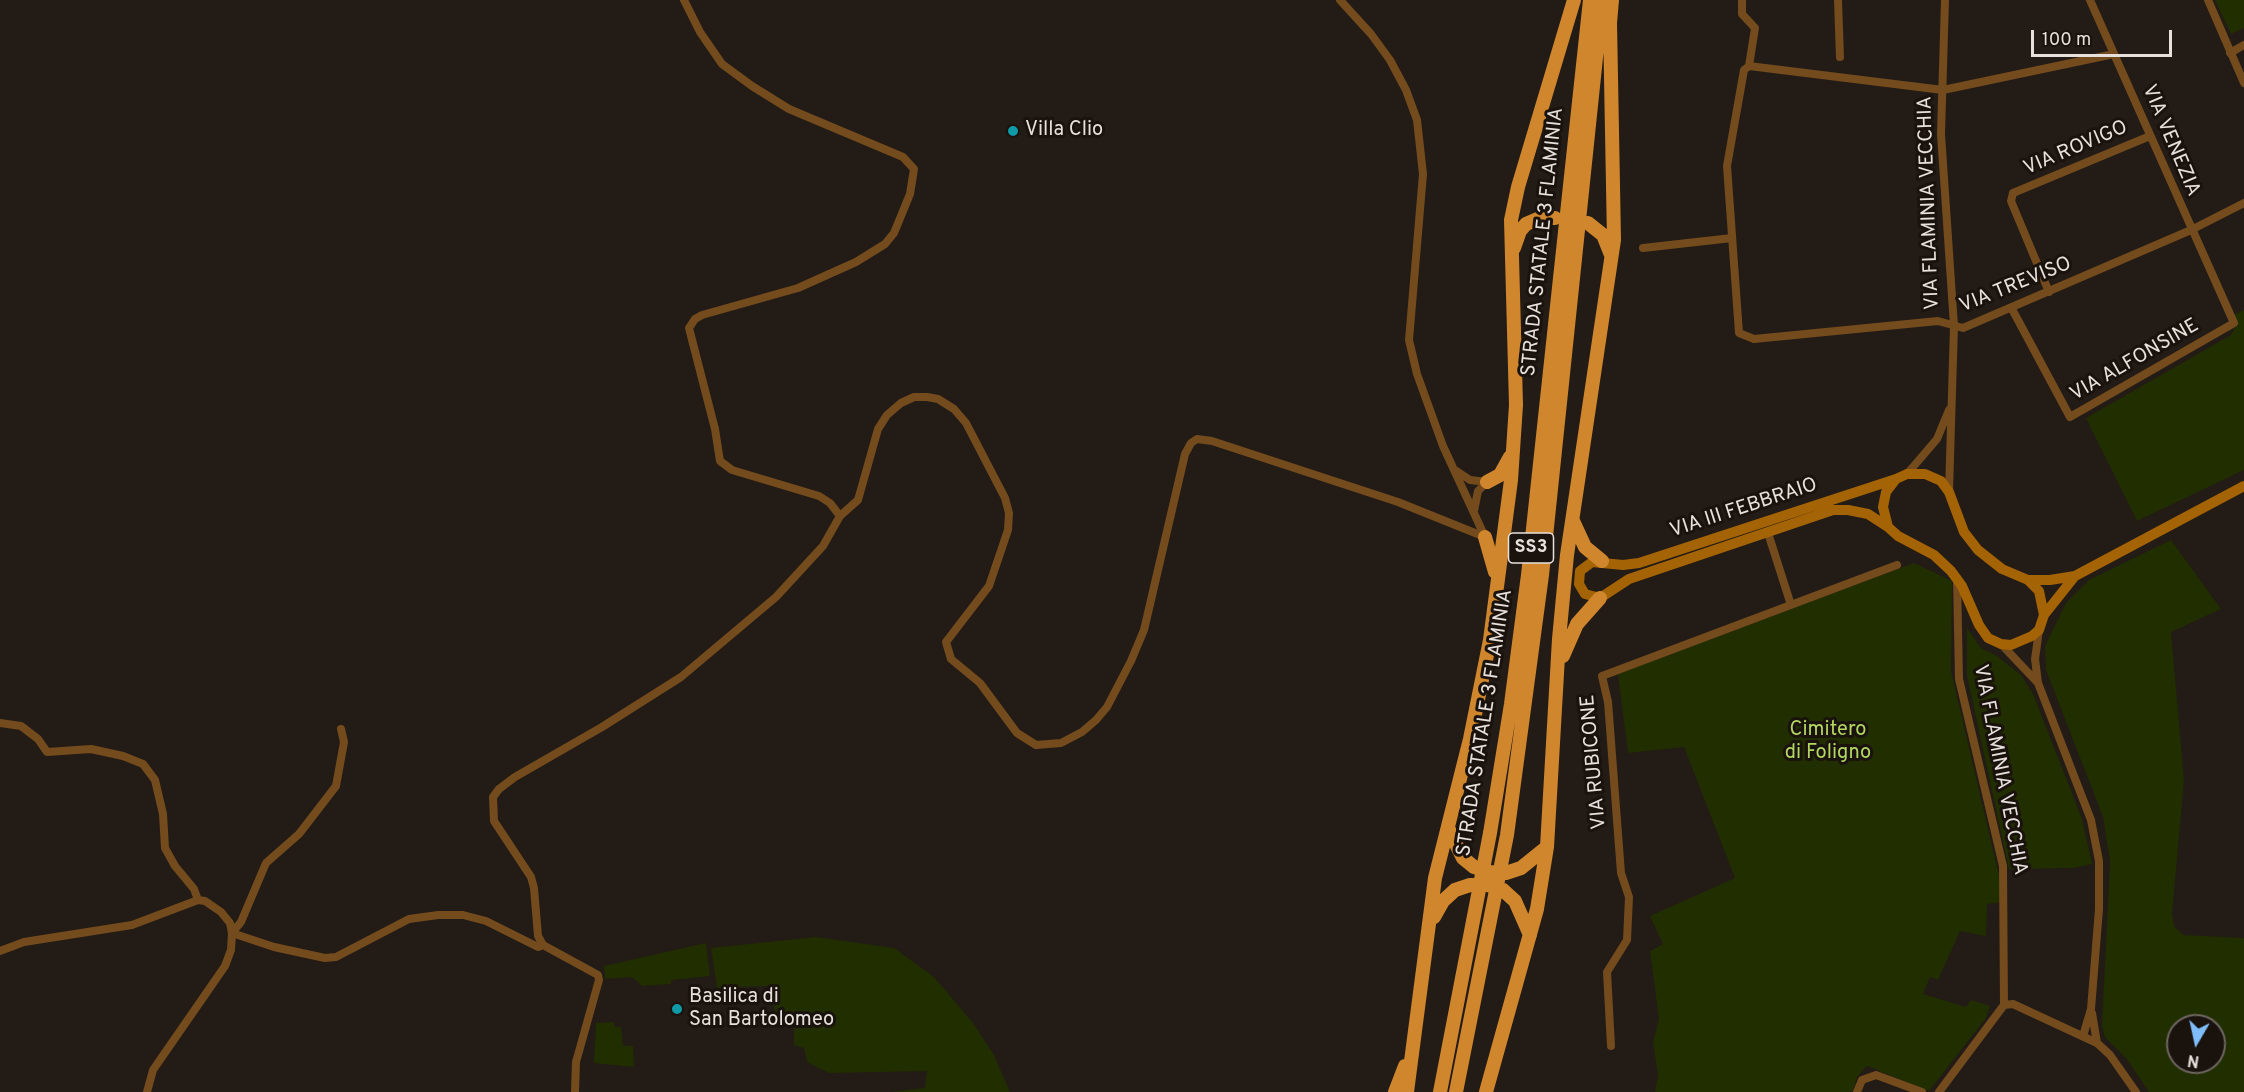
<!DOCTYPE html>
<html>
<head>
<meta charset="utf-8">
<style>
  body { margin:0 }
  #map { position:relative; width:2244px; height:1092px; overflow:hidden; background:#231b16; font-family:Overpass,sans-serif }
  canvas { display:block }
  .north { position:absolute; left:2166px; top:1014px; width:60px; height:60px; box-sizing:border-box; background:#1a120d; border:2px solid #6c6561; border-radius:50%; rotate:189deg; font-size:16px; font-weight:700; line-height:24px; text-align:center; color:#e7e1de }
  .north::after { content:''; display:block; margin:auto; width:21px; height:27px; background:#7fbdfa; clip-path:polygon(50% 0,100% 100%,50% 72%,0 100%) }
  .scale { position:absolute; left:2031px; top:30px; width:141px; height:27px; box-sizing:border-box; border:3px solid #e7e1de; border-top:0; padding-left:8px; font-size:18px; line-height:21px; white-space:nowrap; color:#e7e1de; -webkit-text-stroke:4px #1a120d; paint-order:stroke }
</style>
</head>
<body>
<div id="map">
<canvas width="2244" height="1092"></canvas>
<div class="north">N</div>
<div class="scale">100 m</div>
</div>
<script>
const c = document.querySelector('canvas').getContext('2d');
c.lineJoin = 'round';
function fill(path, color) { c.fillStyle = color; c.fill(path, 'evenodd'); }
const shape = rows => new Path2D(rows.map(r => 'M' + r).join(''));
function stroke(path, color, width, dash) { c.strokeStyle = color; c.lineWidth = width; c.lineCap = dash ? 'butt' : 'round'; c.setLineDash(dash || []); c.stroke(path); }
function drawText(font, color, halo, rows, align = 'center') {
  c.font = font + ' Overpass,sans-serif'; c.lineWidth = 6; c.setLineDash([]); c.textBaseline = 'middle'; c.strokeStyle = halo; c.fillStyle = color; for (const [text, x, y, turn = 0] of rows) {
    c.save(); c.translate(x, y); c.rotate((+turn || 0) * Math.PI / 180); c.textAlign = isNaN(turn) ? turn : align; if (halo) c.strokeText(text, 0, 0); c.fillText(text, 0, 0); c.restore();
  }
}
fill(shape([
  [2215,0,2244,0,2244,28,2231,34],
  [2244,310,2244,470,2137,521,2086,418,2231,335,2236,325,2233,315],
  [2171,540,2221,609,2171,632,2184,780,2172,914,2174,926,2183,935,2244,938,2244,1092,2149,1092,2126,1058,2105,1037,2102,1026,2110,861,2103,817,2046,670,2045,646,2066,603,2089,580],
  [2178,1026,2214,1026,2214,1062,2178,1062],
  [1914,563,1952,581,1951,671,2000,880,2001,902,1987,904,1986,936,1960,931,1938,980,1930,977,1923,994,1966,1007,1971,1000,1990,1006,1986,1018,1929,1091,1867,1066,1857,1077,1853,1091,1846,1092,1655,1092,1658,1075,1653,1042,1659,1019,1650,951,1663,944,1650,916,1735,878,1684,747,1628,753,1618,674],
  [1967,628,1981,648,1997,656,2021,675,2033,694,2082,819,2092,864,2074,868,2009,869,1967,676],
  [816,937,894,948,934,977,973,1023,994,1055,1010,1092,892,1092,925,1088,927,1071,829,1073,807,1062,804,1048,794,1045,794,1018,775,1012,769,986,717,988,711,948],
  [706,943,710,976,671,980,671,984,642,986,632,977,605,979,604,966],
  [614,1022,615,1027,621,1027,623,1046,633,1046,634,1067,594,1063,596,1023]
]), '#212e00');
stroke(shape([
  [684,0,700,32,722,64,752,86,789,109,903,157,914,169,910,194,894,233,885,244,856,262,798,288,702,315,695,319,689,328,715,429,720,461,732,470,819,496,830,503,840,516],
  [1340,0,1371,34,1390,60,1406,90,1417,120,1423,174,1409,340,1417,374,1443,446,1485,537],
  [1742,0,1742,14,1755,28,1749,66],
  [1838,0,1840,57],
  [1945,0,1941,134,1954,326,1949,492],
  [2208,0,2244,83],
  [2230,53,2244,45],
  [2114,54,1943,90,1749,66,1744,70,1727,166,1739,333,1754,339,1938,321,1963,328,2191,230,2244,203],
  [1643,248,1732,238],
  [2049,292,2011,201,2013,193,2150,136],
  [2012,309,2070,417,2234,323,2090,0],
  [1455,470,1470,480,1487,482],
  [1907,474,1937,439,1949,410],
  [1474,511,1478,491,1487,482],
  [1768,533,1791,605],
  [1957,578,1959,679,2003,866,2004,1005],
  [2001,644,2038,683,2091,820,2099,861,2099,909,2091,1009,2083,1036],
  [2038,683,2035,659,2039,630],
  [0,723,21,726,38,739,47,752,91,749,123,756,143,764,155,780,163,814,165,848,175,866,194,889,198,900],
  [341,729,344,742,336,786,299,834,266,863,241,922,232,933,274,947,325,958,336,957,409,919,438,915,463,915,486,921,538,947,543,945],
  [0,951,24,942,132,925,198,900,205,901,221,912,230,923,232,933,231,950,225,966,153,1070,147,1092],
  [2092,1013,2097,1043],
  [1611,1046,1607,972,1627,940,1629,897,1621,873,1608,702,1602,676,1897,565],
  [575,1092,576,1062,599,980,598,975,543,945,538,936,534,888,531,877,494,821,493,797,499,789,515,777,602,727,681,677,776,597,823,546,840,516,858,500,878,429,887,415,901,403,914,397,927,397,938,399,954,409,966,423,1005,498,1009,513,1008,530,989,586,946,642,951,659,980,683,1017,733,1036,745,1061,743,1082,732,1096,720,1107,707,1131,661,1144,630,1185,454,1191,443,1197,439,1212,441,1398,502,1485,537],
  [1857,1092,1862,1080,1876,1075,1922,1092],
  [1939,1092,2004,1005,2013,1004,2097,1043,2110,1055,2136,1092]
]), '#734b1d', 8);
stroke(shape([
  [1907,474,1925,474,1941,481,1949,492,1964,532,1978,550,2002,569,2028,580,2039,591,2044,615,2039,630,2032,636,2011,645,2001,644,1988,638,1979,625,1962,586,1951,571,1934,555,1898,536,1888,527,1883,507,1886,492,1896,479,1907,474],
  [1888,527,1868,514,1848,510,1833,510,1629,579,1600,598,1585,594,1579,584,1580,571,1592,562,1623,565,1639,563,1896,479],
  [2028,580,2050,580,2075,576,2244,486],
  [2044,615,2075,576]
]), '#a46304', 10);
stroke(shape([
  [1588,223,1603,235,1611,255],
  [1514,248,1520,231,1526,224,1540,218,1555,218],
  [1487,482,1500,475,1510,457],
  [1573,521,1585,547,1602,561],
  [1485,537,1495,572],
  [1563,656,1577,624,1600,598],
  [1448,828,1463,858,1474,867,1488,872,1506,873,1521,868,1547,847],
  [1434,917,1443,901,1455,890,1470,885,1488,885,1503,890,1515,901,1530,935],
  [1395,1092,1405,1066],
  [1407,1092,1435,878,1470,739,1490,640,1511,480,1516,405,1511,220,1518,187,1574,0],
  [1440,1092,1490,833,1511,704,1528,575,1590,0],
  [1456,1092,1507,835,1542,575,1602,0],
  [1486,1092,1537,909,1547,847,1559,639,1567,555,1614,240,1610,23,1612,0]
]), '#d0862c', 14);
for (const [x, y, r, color] of [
  [1013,131,6,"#0f9aa8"],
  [677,1009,6,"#0f9aa8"]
]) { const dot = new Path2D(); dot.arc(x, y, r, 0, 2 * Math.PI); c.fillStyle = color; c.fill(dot); stroke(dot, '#1a120d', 2); }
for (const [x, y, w] of [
  [1531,548,45]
]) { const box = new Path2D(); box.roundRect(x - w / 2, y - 15, w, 30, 4.5); c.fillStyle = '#1a120d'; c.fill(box); stroke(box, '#e7e1de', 1.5); }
drawText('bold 18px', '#e7e1de', null, [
  ["SS3",1531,548]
]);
drawText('20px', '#e7e1de', '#1a120d', [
  ["Villa Clio",1025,131],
  ["Basilica di",689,998],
  ["San Bartolomeo",689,1021]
], 'left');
drawText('20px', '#e7e1de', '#1a120d', [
  ["VIA VENEZIA",2170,141,67],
  ["VIA ROVIGO",2076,149,-23],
  ["VIA FLAMINIA VECCHIA",1930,203,-92],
  ["STRADA STATALE 3 FLAMINIA",1544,242,-84],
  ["VIA TREVISO",2016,286,-22],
  ["VIA ALFONSINE",2135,361,-30],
  ["VIA III FEBBRAIO",1744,509,-18],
  ["STRADA STATALE 3 FLAMINIA",1486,723,-81],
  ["VIA RUBICONE",1595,762,-95],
  ["VIA FLAMINIA VECCHIA",1999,770,79]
]);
drawText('20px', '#b3d861', '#1a120d', [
  ["Cimitero",1828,731],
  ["di Foligno",1828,754]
]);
</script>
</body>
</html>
